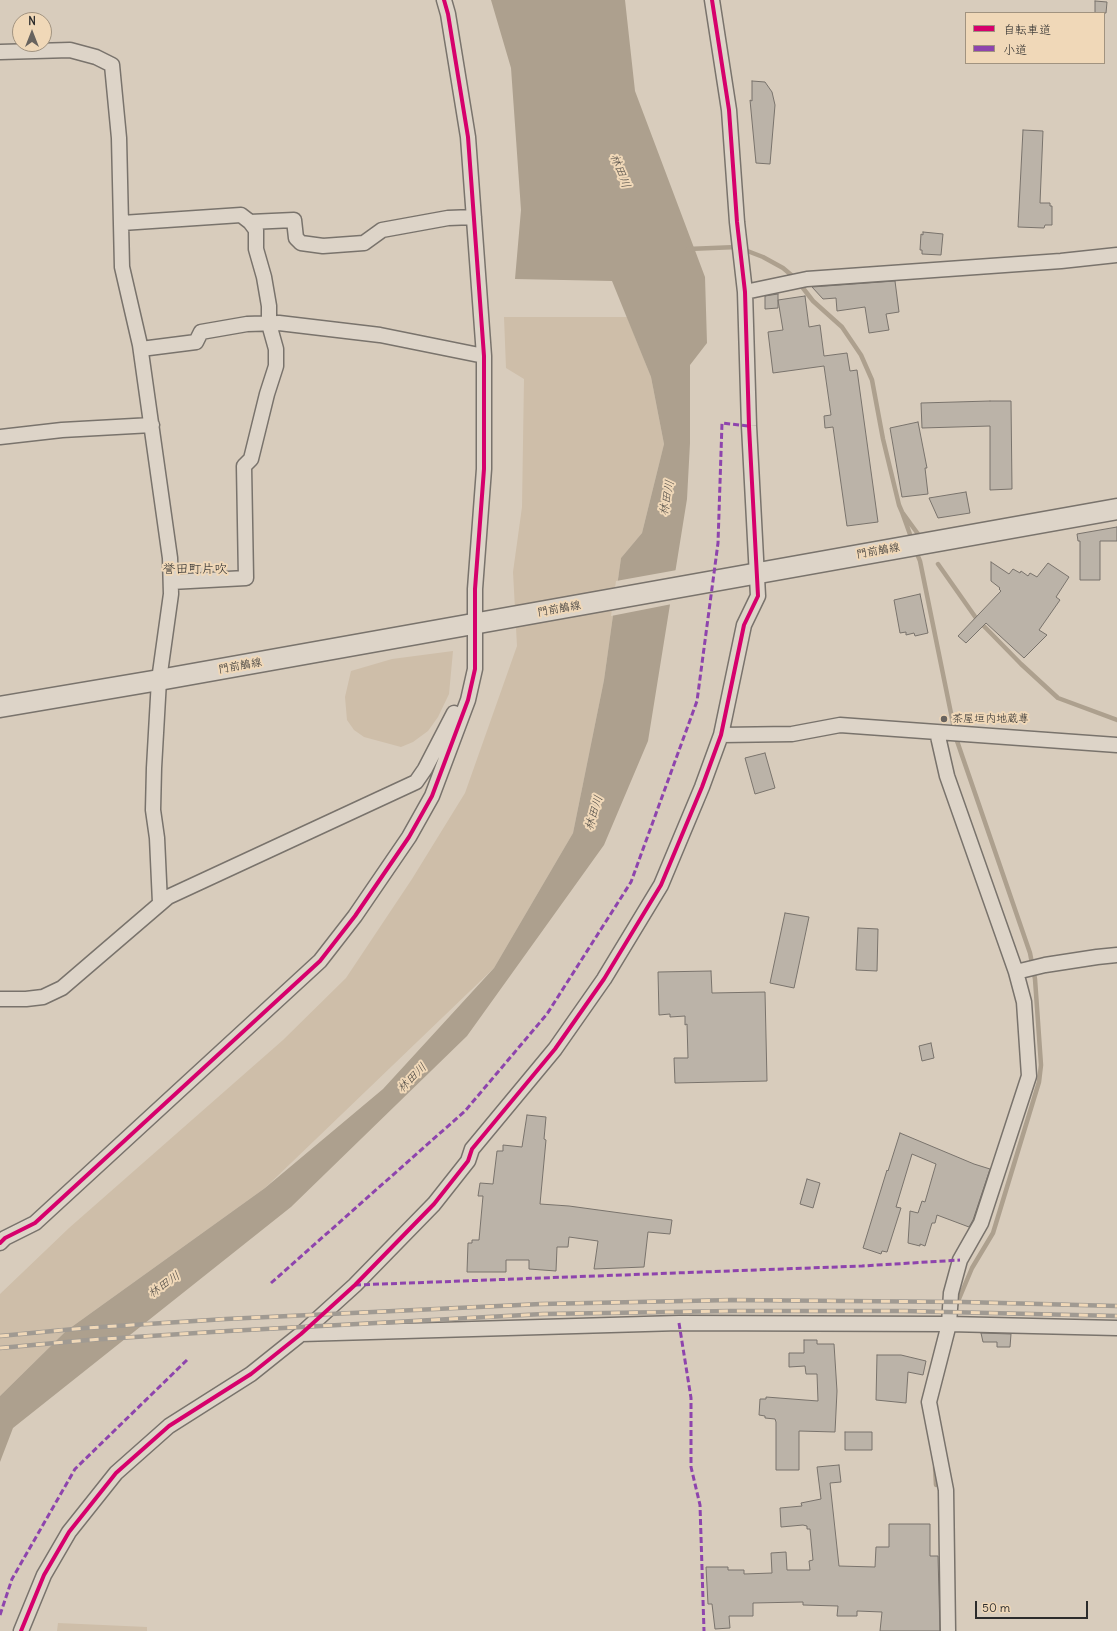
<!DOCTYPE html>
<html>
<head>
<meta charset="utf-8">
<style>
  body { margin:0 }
  #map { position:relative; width:1117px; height:1631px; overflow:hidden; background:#d8ccbc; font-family:Delius,"Klee One",sans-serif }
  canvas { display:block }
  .legend { position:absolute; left:965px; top:12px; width:140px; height:52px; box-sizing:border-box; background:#f0d8b8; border:1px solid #a19380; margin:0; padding:5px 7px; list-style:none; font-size:12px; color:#2b2b2b }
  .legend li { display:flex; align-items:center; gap:8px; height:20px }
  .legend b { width:20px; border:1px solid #a19380 }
  .north { position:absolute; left:12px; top:12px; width:40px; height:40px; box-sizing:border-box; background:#f0d8b8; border:1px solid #a19380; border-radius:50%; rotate:0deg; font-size:11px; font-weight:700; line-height:16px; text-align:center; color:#2b2b2b }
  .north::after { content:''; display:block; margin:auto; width:14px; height:18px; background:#68635e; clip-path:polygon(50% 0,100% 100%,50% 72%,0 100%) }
  .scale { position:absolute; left:975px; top:1601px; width:113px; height:18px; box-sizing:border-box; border:2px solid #2b2b2b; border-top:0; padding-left:5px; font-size:12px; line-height:14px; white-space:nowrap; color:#2b2b2b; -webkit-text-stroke:3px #f0d8b8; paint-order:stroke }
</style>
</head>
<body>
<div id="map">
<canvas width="1117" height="1631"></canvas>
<ul class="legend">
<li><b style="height:5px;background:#d6006c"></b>自転車道</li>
<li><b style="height:5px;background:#8e44ad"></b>小道</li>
</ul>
<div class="north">N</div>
<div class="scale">50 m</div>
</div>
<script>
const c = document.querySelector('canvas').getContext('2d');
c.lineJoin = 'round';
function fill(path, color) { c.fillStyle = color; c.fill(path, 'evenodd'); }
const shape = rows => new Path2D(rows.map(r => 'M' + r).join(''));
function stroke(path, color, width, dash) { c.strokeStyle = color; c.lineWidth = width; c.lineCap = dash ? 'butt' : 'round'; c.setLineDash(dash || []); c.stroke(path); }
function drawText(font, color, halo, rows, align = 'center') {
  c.font = font + ' Delius,"Klee One",sans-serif'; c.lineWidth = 4; c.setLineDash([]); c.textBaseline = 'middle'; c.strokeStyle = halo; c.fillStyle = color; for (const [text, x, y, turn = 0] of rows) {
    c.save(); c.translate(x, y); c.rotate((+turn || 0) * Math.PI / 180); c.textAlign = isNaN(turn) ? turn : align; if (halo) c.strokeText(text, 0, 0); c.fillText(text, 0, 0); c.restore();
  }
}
fill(shape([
  [504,317,627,317,651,377,664,444,642,533,621,558,604,680,573,833,494,968,265,1188,66,1331,0,1396,0,1294,69,1228,283,1040,346,978,412,879,465,793,517,646,513,572,522,507,524,379,506,368],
  [453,651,449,694,438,717,428,731,413,742,401,747,364,737,354,730,347,720,345,697,351,671,392,659],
  [58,1623,147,1627,147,1631,57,1631]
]), '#cebea9');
fill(shape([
  [491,0,625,0,635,91,705,277,707,343,690,365,690,443,687,499,648,741,604,845,467,1036,291,1207,13,1428,0,1462,0,1396,66,1331,265,1188,383,1089,494,968,573,833,604,680,621,558,642,533,664,444,651,377,612,281,515,279,521,210,511,68]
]), '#ada08e');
fill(shape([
  [677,570,672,604,611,616,616,581]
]), '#d8ccbc');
stroke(shape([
  [688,249,737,247,763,257,783,268,796,279,813,301,842,327,861,355,872,380,883,439,899,505,902,512,918,534],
  [902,512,912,540],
  [915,549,920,561,956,738,1030,953,1035,979,1041,1065,1039,1082,993,1233,972,1268,956,1306],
  [938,564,976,618,1021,664,1058,698,1117,720],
  [935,1467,936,1485]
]), '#ada08e', 4.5);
const building = shape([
  [1095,1,1107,2,1106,13,1095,13,1095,1],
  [752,81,765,82,772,92,775,105,770,164,756,163,750,100,752,101,752,81],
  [1023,130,1043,131,1040,203,1050,203,1050,206,1052,206,1052,225,1045,225,1044,228,1018,227,1023,130],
  [923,232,943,234,941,255,922,254,922,250,920,250,921,234,923,235,923,232],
  [895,281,899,312,886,314,889,330,869,333,865,307,837,311,836,298,823,299,812,287,895,281],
  [778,294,778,308,765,309,765,296,778,294],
  [805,296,809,327,820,325,824,356,847,353,850,371,857,370,878,522,847,526,833,427,825,428,824,416,831,415,824,366,773,373,768,332,783,330,778,300,805,296],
  [990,401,1011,401,1012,489,990,490,990,426,922,428,921,403,990,401],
  [918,422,927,468,925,468,928,494,902,497,890,428,918,422],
  [966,492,970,513,938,518,929,498,966,492],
  [1117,527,1117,541,1100,541,1100,580,1080,580,1080,541,1078,541,1077,534,1117,527],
  [991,562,1009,574,1013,569,1020,573,1021,571,1028,576,1030,573,1037,577,1048,563,1069,577,1056,597,1060,600,1039,630,1047,635,1024,658,986,623,966,643,958,636,1001,591,999,589,1000,588,991,581,991,562],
  [920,594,928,633,915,636,914,633,906,635,906,632,900,633,894,600,920,594],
  [765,753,775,788,755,794,745,758,765,753],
  [785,913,809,917,794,988,770,983,785,913],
  [858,928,878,929,877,971,856,970,858,928],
  [711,971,712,993,765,992,767,1081,675,1083,674,1058,688,1058,687,1024,685,1025,685,1016,670,1017,670,1014,659,1015,658,972,711,971],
  [931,1043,934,1058,922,1061,919,1046,931,1043],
  [527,1115,546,1117,544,1139,546,1140,540,1204,569,1206,672,1220,670,1234,648,1232,644,1267,594,1269,598,1241,569,1237,568,1247,557,1247,556,1271,529,1269,529,1260,506,1260,506,1272,467,1272,468,1243,472,1243,472,1240,479,1240,483,1196,478,1196,480,1183,493,1184,497,1151,503,1151,503,1145,522,1147,527,1115],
  [900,1133,974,1164,990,1169,973,1220,969,1227,937,1215,935,1223,932,1223,925,1246,920,1244,920,1246,908,1243,910,1211,918,1213,922,1201,925,1202,936,1164,912,1154,896,1207,901,1208,887,1252,882,1251,881,1254,863,1248,887,1170,888,1171,900,1133],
  [807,1179,820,1183,813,1208,800,1204,807,1179],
  [981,1333,1011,1334,1010,1347,997,1347,997,1342,983,1342,981,1333],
  [804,1340,817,1340,817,1344,834,1344,837,1391,835,1432,799,1431,799,1470,776,1470,776,1422,775,1419,765,1418,765,1416,759,1415,760,1399,766,1399,766,1397,818,1401,817,1374,806,1374,805,1366,789,1367,789,1353,804,1353,804,1340],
  [877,1355,901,1355,926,1361,923,1375,908,1372,906,1403,876,1400,877,1355],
  [845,1432,872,1432,872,1450,845,1450,845,1432],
  [839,1465,841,1482,830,1483,839,1566,875,1567,876,1547,889,1547,889,1524,930,1524,930,1556,938,1556,940,1631,880,1631,882,1612,857,1611,857,1616,837,1616,838,1606,803,1605,803,1602,753,1603,753,1616,729,1616,730,1628,715,1629,712,1604,708,1604,706,1567,728,1567,728,1570,744,1570,744,1574,772,1573,771,1553,786,1552,787,1570,810,1570,809,1561,813,1560,810,1529,807,1529,807,1526,803,1525,781,1527,780,1508,802,1506,801,1503,821,1499,817,1467,839,1465]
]);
fill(building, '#bbb3a8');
stroke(building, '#79736c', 1);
const street = shape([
  [0,52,70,50,96,57,112,65,119,138,122,267,140,345,170,558,171,594,159,680,154,768,153,810,157,838,160,903],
  [250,222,294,220,296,238,301,243,323,246,364,243,382,230,448,218,474,217],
  [122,223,241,215,250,222,256,230,256,249,264,277,269,306,269,324,276,349,276,366,267,394,251,459,244,466,246,578,171,582],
  [745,292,807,279,1061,261,1117,255],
  [141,349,196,342,201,332,247,324,279,323,380,335,484,356],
  [0,437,62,430,152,425],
  [937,732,947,776,1016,972,1024,1002,1029,1076,981,1223,960,1260,951,1293,949,1324,929,1402,946,1490,948,1631],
  [721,735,792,734,840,725,1117,745],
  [1016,972,1045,965,1097,957,1117,955],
  [0,999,26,999,43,997,62,988,168,897,416,782,425,769,454,713],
  [0,1243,5,1238,35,1223,320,961,355,916,409,837,432,796,468,700,475,669,475,589,484,469,484,356,468,137,448,14,444,0],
  [301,1334,679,1323,949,1324,1117,1328],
  [21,1631,44,1575,69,1532,116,1473,169,1426,251,1374,301,1334,355,1285,434,1204,468,1161,472,1149,555,1049,604,979,661,885,702,787,721,735,744,625,758,596,749,426,745,292,737,222,729,110,712,0]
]);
const secondary = shape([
  [0,707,159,680,1117,509]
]);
stroke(street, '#79736c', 17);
stroke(secondary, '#79736c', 23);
stroke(street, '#ddd4c8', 14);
stroke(secondary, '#ddd4c8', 20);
const rail = shape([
  [0,1336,85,1328,226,1319,541,1304,732,1300,963,1302,1117,1306],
  [0,1348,88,1340,228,1331,543,1314,731,1311,904,1311,1117,1316]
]);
stroke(rail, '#a09a92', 4.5);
stroke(rail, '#f0d8b8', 3, [9]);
stroke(shape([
  [271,1283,465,1111,547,1014,631,882,697,701,718,543,722,423,749,426],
  [355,1285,862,1266,960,1260],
  [679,1323,691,1398,691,1467,700,1505,704,1631],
  [0,1615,12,1579,75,1469,189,1358]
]), '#8e44ad', 3, [6, 3]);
stroke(shape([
  [0,1243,5,1238,35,1223,320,961,355,916,409,837,432,796,468,700,475,669,475,589,484,469,484,356,468,137,448,14,444,0],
  [21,1631,44,1575,69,1532,116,1473,169,1426,251,1374,301,1334,355,1285,434,1204,468,1161,472,1149,555,1049,604,979,661,885,702,787,721,735,744,625,758,596,749,426,745,292,737,222,729,110,712,0]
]), '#d6006c', 4);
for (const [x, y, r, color] of [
  [944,719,4,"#68635e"]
]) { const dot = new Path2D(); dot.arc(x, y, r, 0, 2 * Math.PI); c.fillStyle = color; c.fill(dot); stroke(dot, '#f0d8b8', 1.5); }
drawText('11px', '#2b2b2b', '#f0d8b8', [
  ["門前鵤線",878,551,-10],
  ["門前鵤線",559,609,-10],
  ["門前鵤線",240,666,-10]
]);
drawText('11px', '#2b2b2b', '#f0d8b8', [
  ["茶屋垣内地蔵尊",952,719]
], 'left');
drawText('italic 12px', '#4c4843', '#f0d8b8', [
  ["林田川",620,171,69],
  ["林田川",667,498,-79],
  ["林田川",594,813,-73],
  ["林田川",412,1078,-45],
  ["林田川",164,1285,-35]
]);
drawText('13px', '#2b2b2b', '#f0d8b8', [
  ["誉田町片吹",195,569]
]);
</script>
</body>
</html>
